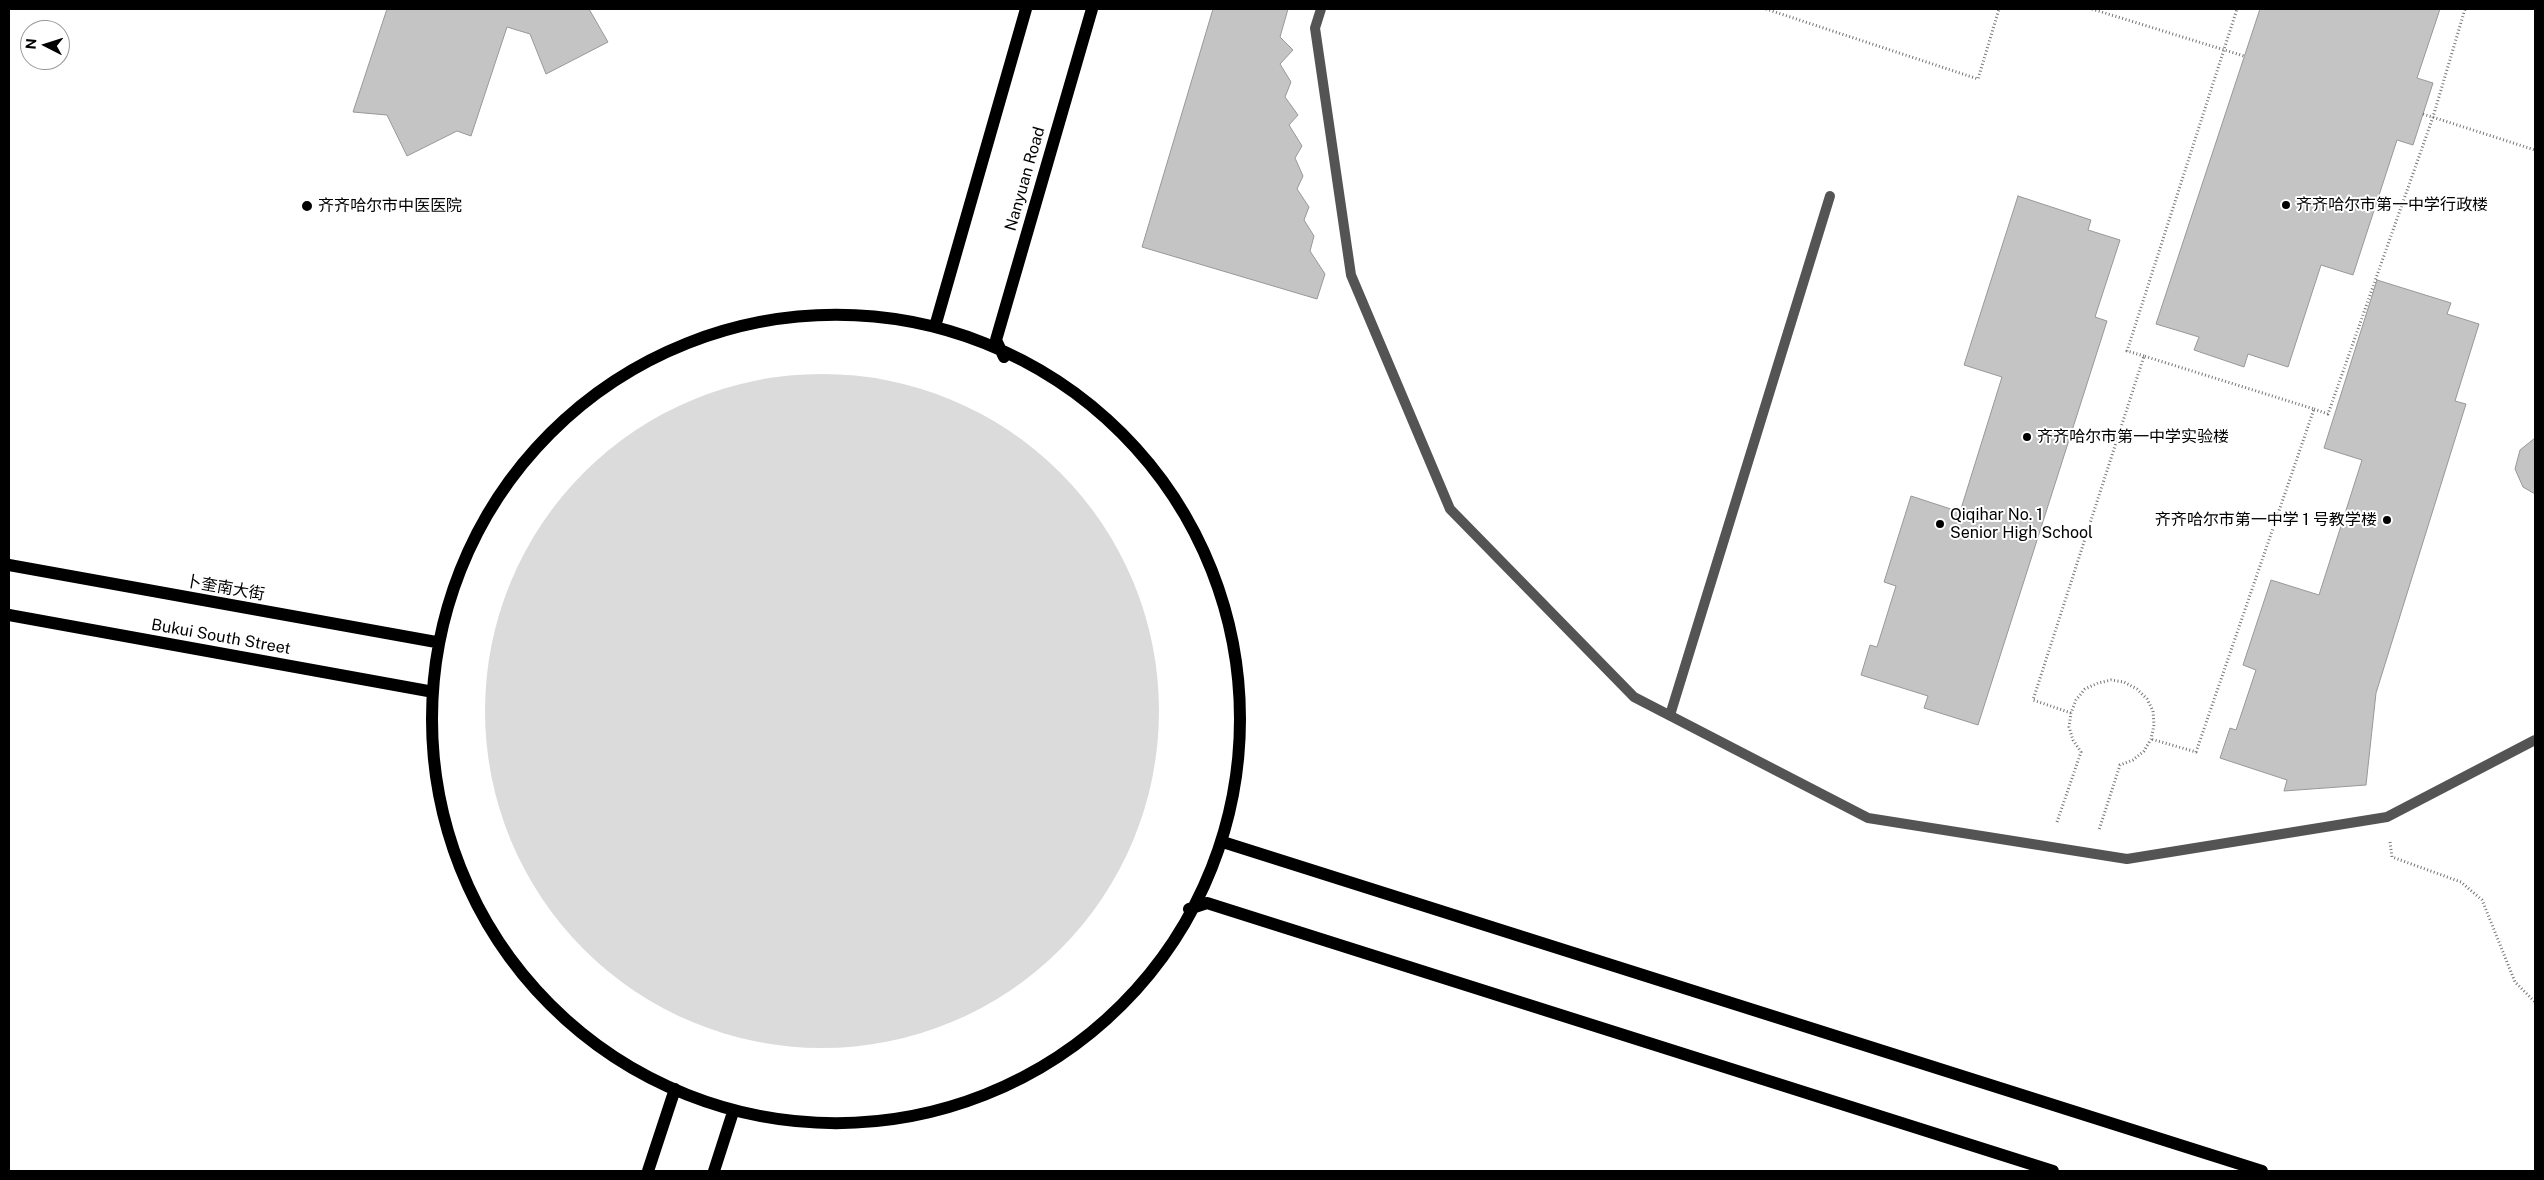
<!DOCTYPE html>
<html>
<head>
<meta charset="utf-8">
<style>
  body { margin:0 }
  #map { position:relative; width:2544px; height:1180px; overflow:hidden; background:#fff; font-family:"Public Sans",sans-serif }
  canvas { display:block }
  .frame { position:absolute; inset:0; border:10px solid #000; pointer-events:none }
  .north { position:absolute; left:20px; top:20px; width:50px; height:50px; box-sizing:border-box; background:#fff; border:1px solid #999; border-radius:50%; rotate:275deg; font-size:14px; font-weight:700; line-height:20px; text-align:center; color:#000 }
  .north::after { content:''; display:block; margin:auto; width:18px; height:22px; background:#000; clip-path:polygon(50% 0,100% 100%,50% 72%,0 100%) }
</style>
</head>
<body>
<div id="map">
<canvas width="2544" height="1180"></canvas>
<div class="frame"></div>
<div class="north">N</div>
</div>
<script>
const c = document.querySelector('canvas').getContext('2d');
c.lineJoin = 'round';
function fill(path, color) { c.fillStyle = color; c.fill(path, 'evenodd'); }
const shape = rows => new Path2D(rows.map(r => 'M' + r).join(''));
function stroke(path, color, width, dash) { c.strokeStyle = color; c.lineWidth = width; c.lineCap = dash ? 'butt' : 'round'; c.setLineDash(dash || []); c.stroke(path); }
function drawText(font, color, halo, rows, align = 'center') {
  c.font = font + ' "Public Sans","Noto Sans SC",sans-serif'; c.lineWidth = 4; c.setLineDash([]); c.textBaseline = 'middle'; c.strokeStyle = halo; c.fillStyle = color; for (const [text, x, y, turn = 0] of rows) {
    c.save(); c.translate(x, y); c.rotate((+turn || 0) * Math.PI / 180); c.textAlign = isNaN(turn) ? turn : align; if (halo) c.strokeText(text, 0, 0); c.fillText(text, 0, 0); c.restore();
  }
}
fill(shape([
  '485 711a337 337 0 1 1 674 0a337 337 0 1 1-674 0Z'
]), '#dbdbdb');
const building = shape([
  [387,9,589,9,608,42,546,74,530,34,507,27,471,136,457,131,407,156,387,115,353,112,387,9],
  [1213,9,1288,9,1280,37,1293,50,1280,64,1291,82,1285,97,1298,115,1289,125,1302,146,1295,158,1303,176,1297,189,1309,207,1304,220,1314,236,1310,251,1325,274,1317,299,1142,247,1213,9],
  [2260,9,2440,9,2417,78,2433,83,2413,145,2397,140,2353,275,2321,265,2288,367,2248,354,2244,367,2194,350,2199,337,2156,324,2260,9],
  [2018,196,2091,220,2088,230,2120,240,2095,317,2107,321,1978,725,1924,708,1928,696,1861,675,1870,645,1877,647,1896,586,1884,582,1911,496,1960,512,2002,377,1964,365,2018,196],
  [2377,280,2451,303,2447,314,2479,324,2455,401,2466,404,2376,693,2366,785,2284,791,2287,780,2220,758,2230,728,2236,730,2256,670,2243,665,2271,580,2319,595,2362,460,2324,448,2377,280],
  [2535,438,2535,494,2523,487,2515,469,2520,450,2535,438]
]);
fill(building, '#c4c4c4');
stroke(building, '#989898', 1);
stroke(shape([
  [1766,9,1978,79,1999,9],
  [2092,9,2244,56],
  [2423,114,2535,150],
  [2144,356,2127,351,2237,9],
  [2314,409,2328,414,2433,117,2465,9],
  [2071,713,2033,700,2144,356,2314,409,2196,752,2151,739],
  [2057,822,2081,752,2073,740,2069,727,2071,713,2076,700,2085,689,2098,683,2111,680,2124,682,2137,689,2147,699,2153,711,2154,725,2151,739,2144,751,2133,760,2120,765,2099,830],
  [2390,842,2392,857,2461,882,2482,900,2515,982,2535,1002]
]), '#767676', 3, [1, 2.5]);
stroke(shape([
  [1321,9,1315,28,1351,275,1450,509,1634,697,1868,818,2127,859,2387,817,2535,740],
  [1670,715,1830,196]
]), '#545454', 10);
stroke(shape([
  '432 719a404 404 0 1 1 808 0a404 404 0 1 1-808 0Z',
  [936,323,1026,9],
  [1004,357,996,340,1092,9],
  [9,565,436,642],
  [9,615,428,691],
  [1226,843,2262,1171],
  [1189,909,1207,903,2053,1171],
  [648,1171,675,1089],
  [714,1171,733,1112]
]), '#000', 12);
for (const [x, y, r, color] of [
  [2286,205,5,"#000"],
  [307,206,6,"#000"],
  [2027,437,5,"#000"],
  [2387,520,5,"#000"],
  [1940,524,5,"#000"]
]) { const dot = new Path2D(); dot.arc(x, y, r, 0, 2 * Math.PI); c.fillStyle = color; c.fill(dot); stroke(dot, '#fff', 2); }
drawText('16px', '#000', '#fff', [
  ["Nanyuan Road",1025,179,-74],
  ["卜奎南大街",225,588,10],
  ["Bukui South Street",221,637,10]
]);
drawText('16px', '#000', '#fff', [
  ["齐齐哈尔市第一中学行政楼",2296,205],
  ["齐齐哈尔市中医医院",318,206],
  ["齐齐哈尔市第一中学实验楼",2037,437],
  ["Qiqihar No. 1",1950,515],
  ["Senior High School",1950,533],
  ["齐齐哈尔市第一中学 1 号教学楼",2377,520,"right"]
], 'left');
</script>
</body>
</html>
